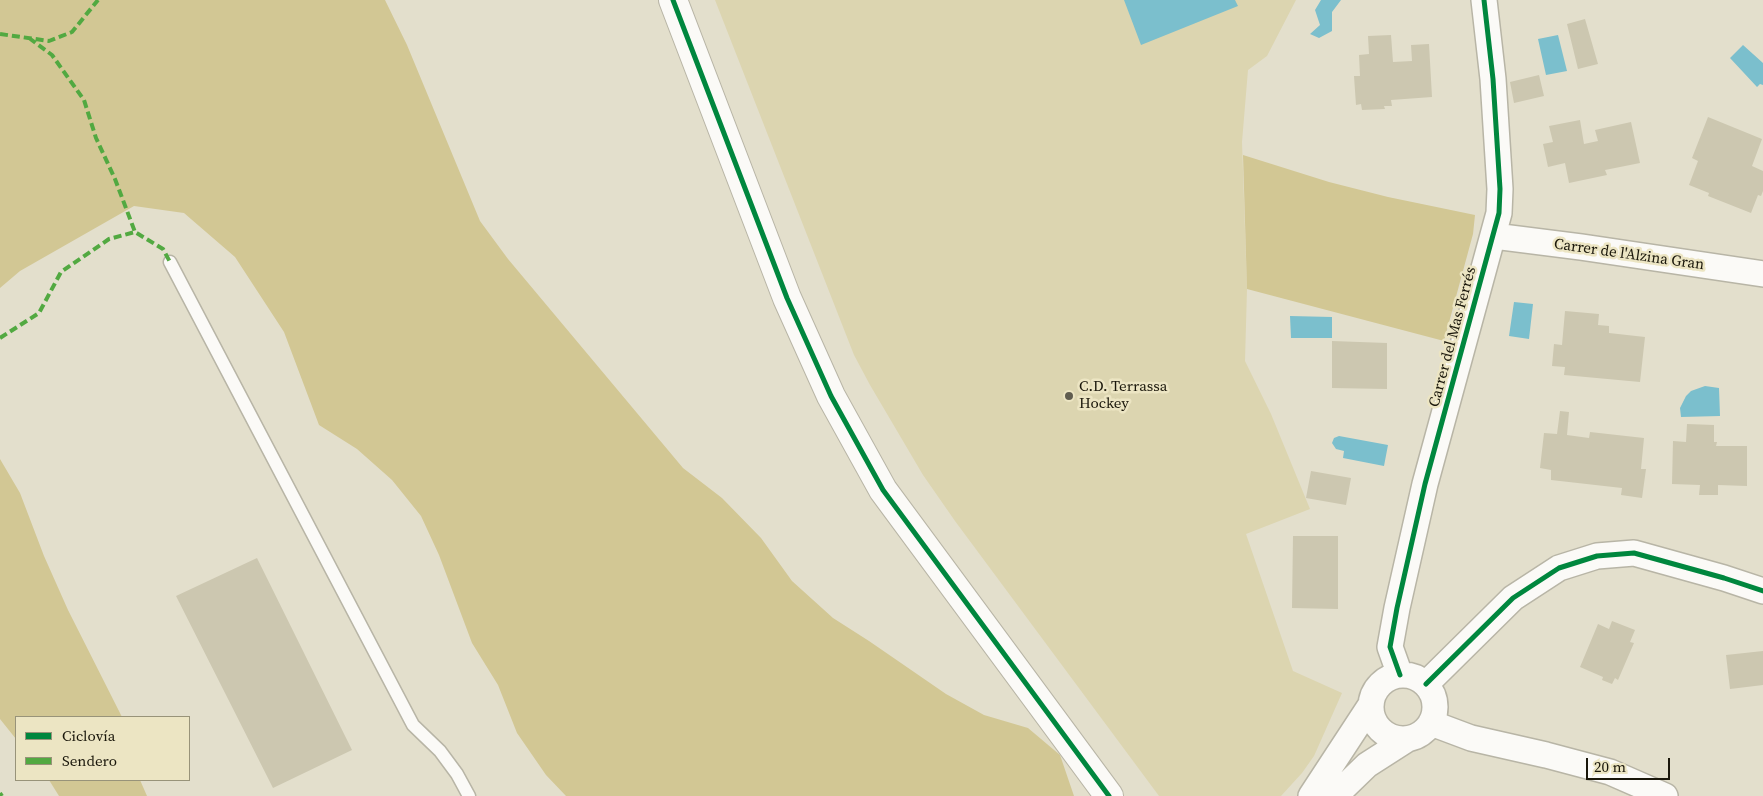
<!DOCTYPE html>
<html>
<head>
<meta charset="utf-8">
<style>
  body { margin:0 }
  #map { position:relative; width:1763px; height:796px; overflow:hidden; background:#e3dfcc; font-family:"Source Serif 4",serif }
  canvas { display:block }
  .legend { position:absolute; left:15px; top:716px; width:175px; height:65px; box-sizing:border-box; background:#ece5c3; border:1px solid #989379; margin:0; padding:6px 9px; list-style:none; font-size:15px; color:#1a170b }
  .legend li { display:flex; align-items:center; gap:10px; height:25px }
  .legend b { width:25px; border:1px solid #989379 }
  .scale { position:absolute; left:1586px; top:758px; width:84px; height:22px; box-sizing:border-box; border:2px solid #1a170b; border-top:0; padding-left:6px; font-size:15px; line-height:18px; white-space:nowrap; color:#1a170b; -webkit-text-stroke:4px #ece5c3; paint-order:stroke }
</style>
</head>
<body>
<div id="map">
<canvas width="1763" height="796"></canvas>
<ul class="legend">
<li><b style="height:6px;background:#00873e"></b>Ciclovía</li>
<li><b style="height:6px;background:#52a941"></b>Sendero</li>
</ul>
<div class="scale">20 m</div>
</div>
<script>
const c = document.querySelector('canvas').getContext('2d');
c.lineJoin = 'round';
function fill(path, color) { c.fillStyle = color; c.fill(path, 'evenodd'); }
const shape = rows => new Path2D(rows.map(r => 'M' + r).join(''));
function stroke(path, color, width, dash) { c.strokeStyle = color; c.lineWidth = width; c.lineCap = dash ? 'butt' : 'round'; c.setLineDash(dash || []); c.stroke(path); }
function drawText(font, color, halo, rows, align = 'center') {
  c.font = font + ' "Source Serif 4",serif'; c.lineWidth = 5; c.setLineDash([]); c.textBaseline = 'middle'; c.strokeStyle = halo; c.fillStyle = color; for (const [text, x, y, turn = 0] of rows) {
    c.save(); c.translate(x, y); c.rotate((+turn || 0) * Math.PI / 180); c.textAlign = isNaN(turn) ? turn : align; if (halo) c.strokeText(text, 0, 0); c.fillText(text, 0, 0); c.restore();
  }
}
fill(shape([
  [715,0,1296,0,1267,56,1248,70,1242,142,1247,289,1245,361,1271,414,1310,509,1246,534,1293,671,1342,693,1314,756,1302,773,1281,796,1159,796,955,521,923,475,870,385,854,355]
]), '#dcd5b0');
fill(shape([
  [0,0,385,0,407,45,480,221,508,259,683,468,722,498,761,538,792,581,833,618,869,641,946,694,984,715,1028,728,1060,755,1074,796,566,796,546,775,517,733,498,685,472,643,439,555,421,516,392,480,357,449,319,425,284,332,235,257,184,213,134,206,20,271,0,288],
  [1243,155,1329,182,1388,197,1475,215,1473,234,1444,341,1247,289],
  [0,459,20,493,44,556,68,610,122,717,16,717,16,739,0,719],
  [49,780,140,780,147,796,59,796]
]), '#d2c794');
fill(shape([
  [1124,0,1235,0,1238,6,1141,45],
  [1321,0,1341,0,1332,12,1332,31,1319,38,1310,34,1320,25,1315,10],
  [1558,35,1567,71,1546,75,1538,39],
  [1743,45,1763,63,1763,85,1760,84,1757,87,1730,58],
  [1514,302,1533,304,1529,339,1509,336],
  [1290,316,1332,317,1332,338,1291,338],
  [1705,386,1719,388,1720,416,1681,417,1680,408,1686,396,1691,391],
  [1339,436,1388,445,1384,466,1343,458,1344,451,1336,449,1332,443,1334,438]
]), '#7bbfcd');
fill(shape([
  [1585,19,1598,64,1578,69,1567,24],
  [1391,35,1393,62,1412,61,1411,45,1429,44,1432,97,1391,100,1392,106,1384,106,1385,109,1362,110,1361,104,1356,105,1354,76,1360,76,1359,55,1369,54,1368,36],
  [1539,75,1544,96,1514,103,1510,82],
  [1708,117,1762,139,1752,166,1763,171,1763,191,1761,196,1758,195,1751,213,1708,196,1709,193,1689,185,1698,161,1692,158],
  [1580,120,1584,144,1598,141,1595,130,1631,122,1640,163,1605,170,1607,175,1569,183,1565,163,1548,167,1543,144,1553,142,1549,126],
  [1565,311,1599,314,1598,325,1609,326,1609,333,1645,337,1640,382,1564,375,1565,367,1552,366,1554,344,1562,345],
  [1332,341,1387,343,1387,389,1332,388],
  [1560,411,1569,412,1567,435,1589,438,1590,432,1644,438,1641,469,1646,469,1642,498,1621,495,1622,488,1551,480,1551,470,1540,468,1544,433,1557,434],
  [1687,424,1714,425,1714,442,1717,442,1716,446,1747,446,1747,486,1718,485,1718,495,1699,495,1700,485,1672,484,1673,441,1686,442],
  [1311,471,1351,478,1346,505,1306,498],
  [1293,536,1338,536,1338,609,1292,608],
  [257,558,352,750,273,788,176,596],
  [1612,621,1635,630,1630,642,1634,643,1618,680,1615,678,1612,684,1602,680,1603,677,1580,667,1598,624,1609,629],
  [1763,651,1763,685,1730,689,1726,655]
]), '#ccc7b0');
const lane = shape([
  [170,262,413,725,440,751,457,774,469,796]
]);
const street = shape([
  [1494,236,1581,247,1763,274],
  '1371 707a32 32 0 1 1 64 0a32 32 0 1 1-64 0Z',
  [1400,675,1390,647,1397,608,1425,484,1499,213,1500,189,1493,79,1484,0],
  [1426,684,1513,598,1559,568,1597,556,1634,553,1724,578,1763,591],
  [1431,723,1471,738,1546,755,1610,772,1665,796],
  [1311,796,1370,706],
  [1335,796,1367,765,1406,740]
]);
const secondary = shape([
  [673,0,787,298,831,396,883,490,1109,796]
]);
stroke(lane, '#b8b5a6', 15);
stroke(street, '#b8b5a6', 28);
stroke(secondary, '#b8b5a6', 30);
stroke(lane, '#fbfaf7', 12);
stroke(street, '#fbfaf7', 25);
stroke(secondary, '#fbfaf7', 28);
stroke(shape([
  [0,34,49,41,72,32,98,0],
  [29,38,52,55,84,100,96,138,115,179,135,232],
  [0,338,39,313,61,272,109,239,135,232,163,249,170,262],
  [0,793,2,796]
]), '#52a941', 4, [8, 4]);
stroke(shape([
  [673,0,787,298,831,396,883,490,1109,796],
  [1400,675,1390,647,1397,608,1425,484,1499,213,1500,189,1493,79,1484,0],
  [1426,684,1513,598,1559,568,1597,556,1634,553,1724,578,1763,591]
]), '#00873e', 5);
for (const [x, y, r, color] of [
  [1069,396,5,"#605d4f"]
]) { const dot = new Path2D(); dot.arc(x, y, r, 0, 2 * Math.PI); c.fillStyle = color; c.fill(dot); stroke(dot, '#ece5c3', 2); }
drawText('15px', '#1a170b', '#ece5c3', [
  ["Carrer de l'Alzina Gran",1629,255,8],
  ["Carrer del Mas Ferrés",1453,337,-75]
]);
drawText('15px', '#1a170b', '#ece5c3', [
  ["C.D. Terrassa",1079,387],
  ["Hockey",1079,404]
], 'left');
</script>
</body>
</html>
